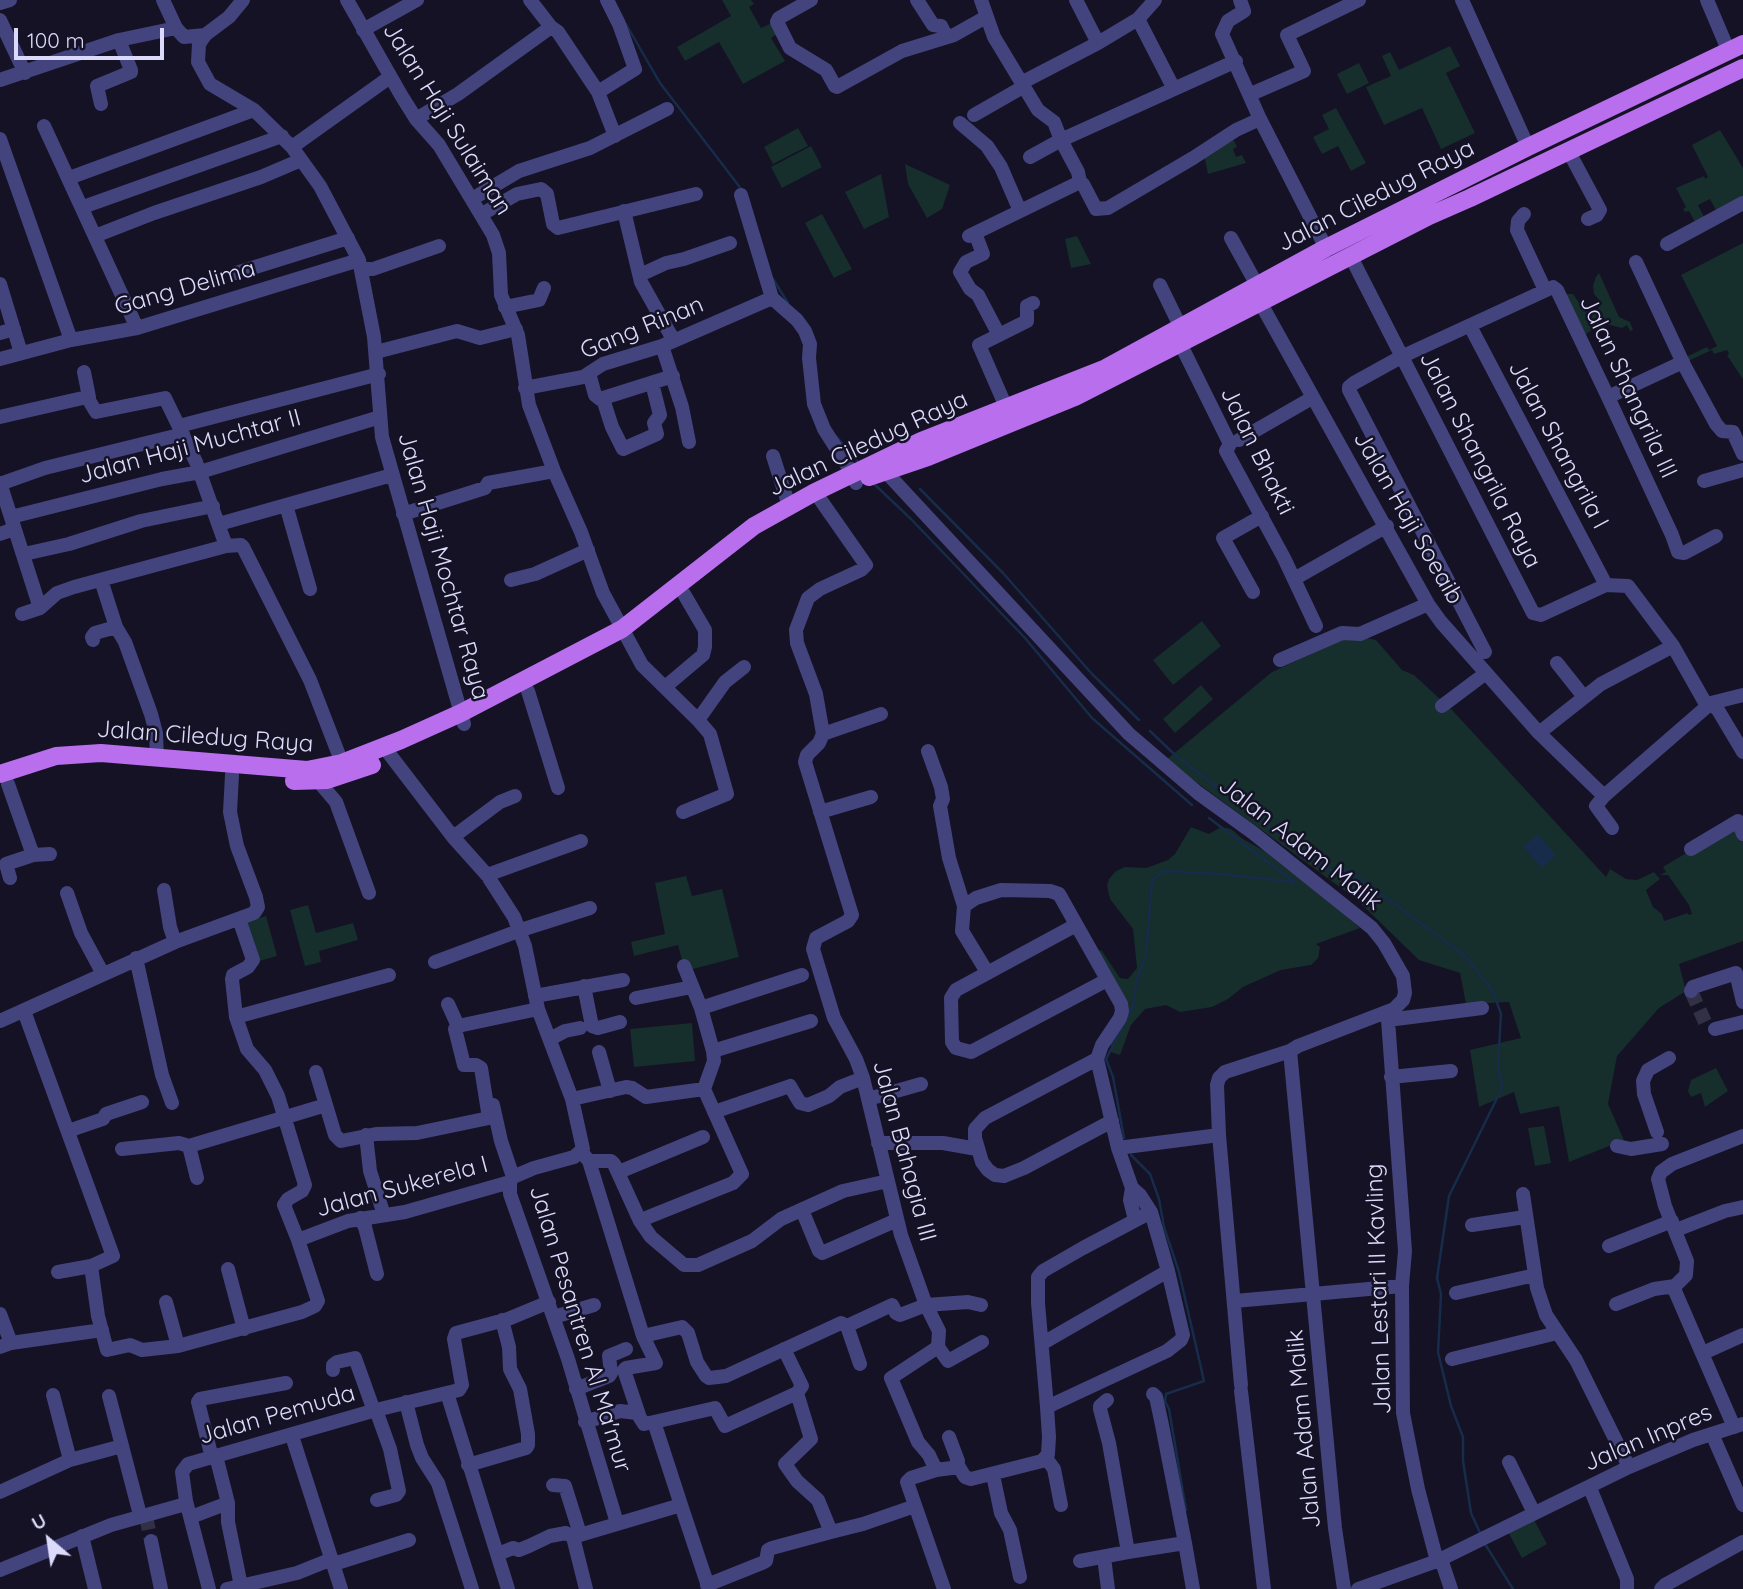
<!DOCTYPE html>
<html>
<head>
<meta charset="utf-8">
<style>
  body { margin:0 }
  #map { position:relative; width:1743px; height:1589px; overflow:hidden; background:#141224; font-family:Quicksand,sans-serif }
  canvas { display:block }
  .north { position:absolute; left:14px; top:1505px; width:70px; height:70px; -webkit-text-stroke:5px #141224; paint-order:stroke; rotate:331deg; font-size:19px; font-weight:700; line-height:28px; text-align:center; color:#dcdafb }
  .north::after { content:''; display:block; margin:auto; width:24px; height:32px; background:#dcdafb; clip-path:polygon(50% 0,100% 100%,50% 72%,0 100%) }
  .scale { position:absolute; left:14px; top:28px; width:150px; height:32px; box-sizing:border-box; border:4px solid #dcdafb; border-top:0; padding-left:9px; font-size:21px; line-height:24px; white-space:nowrap; color:#dcdafb; -webkit-text-stroke:5px #141224; paint-order:stroke }
</style>
</head>
<body>
<div id="map">
<canvas width="1743" height="1589"></canvas>
<div class="north">U</div>
<div class="scale">100 m</div>
</div>
<script>
const c = document.querySelector('canvas').getContext('2d');
c.lineJoin = 'round';
function fill(path, color) { c.fillStyle = color; c.fill(path, 'evenodd'); }
const shape = rows => new Path2D(rows.map(r => 'M' + r).join(''));
function stroke(path, color, width, dash) { c.strokeStyle = color; c.lineWidth = width; c.lineCap = dash ? 'butt' : 'round'; c.setLineDash(dash || []); c.stroke(path); }
function drawText(font, color, halo, rows, align = 'center') {
  c.font = font + ' Quicksand,sans-serif'; c.lineWidth = 5; c.setLineDash([]); c.textBaseline = 'middle'; c.strokeStyle = halo; c.fillStyle = color; for (const [text, x, y, turn = 0] of rows) {
    c.save(); c.translate(x, y); c.rotate((+turn || 0) * Math.PI / 180); c.textAlign = isNaN(turn) ? turn : align; if (halo) c.strokeText(text, 0, 0); c.fillText(text, 0, 0); c.restore();
  }
}
fill(shape([
  [722,0,751,0,754,4,749,7,761,28,772,23,779,33,771,38,785,61,743,84,719,42,685,61,677,47,731,16],
  [1450,46,1460,66,1446,73,1475,133,1441,149,1422,108,1384,125,1366,87,1391,76,1382,56,1390,52,1399,70],
  [1359,63,1369,83,1347,94,1337,74],
  [1336,108,1366,163,1351,171,1338,146,1322,154,1313,137,1329,129,1322,115],
  [798,128,808,146,773,164,764,147],
  [1720,130,1743,168,1743,199,1717,212,1710,199,1698,205,1704,217,1695,222,1689,211,1685,212,1683,209,1686,207,1676,188,1704,176,1705,179,1708,177,1692,145],
  [1233,139,1237,147,1233,149,1236,157,1242,155,1246,163,1208,174,1204,154],
  [811,146,822,167,782,188,771,167],
  [905,164,950,185,942,209,927,218,908,184],
  [881,174,889,217,864,229,845,192],
  [822,214,852,269,834,278,805,223],
  [1077,236,1091,264,1071,268,1065,239],
  [1743,243,1743,378,1742,378,1727,355,1729,354,1727,350,1714,354,1712,350,1688,361,1686,357,1707,347,1709,350,1717,346,1681,275],
  [1599,273,1619,317,1630,322,1633,330,1630,331,1627,325,1622,328,1606,324,1602,328,1593,329,1585,335,1566,294,1573,294,1585,311,1597,310,1602,303,1594,294,1593,286,1596,277],
  [1202,621,1221,646,1173,685,1153,660],
  [1352,635,1376,640,1402,670,1414,675,1453,711,1606,877,1610,869,1626,879,1637,880,1654,872,1660,879,1646,890,1653,907,1662,914,1664,921,1688,913,1689,915,1692,914,1689,905,1668,875,1660,875,1666,872,1663,867,1738,822,1743,837,1743,941,1679,964,1686,991,1659,1008,1617,1056,1608,1104,1624,1140,1569,1162,1559,1106,1520,1114,1514,1092,1479,1107,1470,1050,1521,1038,1509,1002,1466,1004,1460,973,1419,960,1356,899,1166,760,1272,672],
  [1201,685,1213,699,1175,733,1163,719],
  [1191,827,1209,834,1221,827,1231,829,1243,839,1266,852,1288,870,1304,880,1360,928,1316,944,1320,947,1318,958,1311,965,1281,970,1243,987,1228,999,1212,1007,1180,1012,1166,1005,1145,1009,1131,1025,1120,1055,1111,1052,1111,1043,1126,1012,1098,949,1102,951,1120,978,1128,979,1137,968,1133,929,1110,899,1107,886,1109,879,1116,871,1125,867,1146,868,1168,860,1175,854],
  [686,876,692,896,722,889,739,957,685,971,678,945,634,956,631,942,665,934,655,883],
  [308,905,316,933,353,923,358,940,319,951,321,962,305,966,290,910],
  [266,916,277,956,256,962,245,922],
  [692,1023,695,1061,634,1067,630,1029],
  [1716,1068,1728,1091,1705,1107,1701,1093,1691,1097,1688,1091,1691,1080],
  [1544,1126,1551,1163,1535,1166,1528,1128],
  [1532,1516,1547,1544,1522,1558,1507,1530]
]), '#162e2c');
fill(shape([
  [1538,834,1556,855,1542,868,1523,847]
]), '#172c4a');
stroke(shape([
  [626,24,660,83,742,190],
  [773,279,788,303],
  [836,436,859,463],
  [873,483,911,519,1025,638,1092,718,1192,805],
  [920,489,1003,573,1092,674,1139,720],
  [1150,731,1173,753,1250,813,1330,870,1351,872,1465,956,1493,991,1501,1014,1498,1066,1502,1088,1449,1196,1437,1278,1441,1294,1438,1352,1451,1406,1463,1437,1463,1461,1471,1513,1481,1535],
  [1127,1019,1133,1006,1137,979,1146,957,1152,880,1165,871,1221,874,1294,882,1209,818],
  [1124,1025,1106,1059,1113,1077,1124,1138],
  [1131,1155,1150,1174,1159,1199,1164,1227,1179,1272,1204,1381,1166,1394,1165,1401,1169,1409,1186,1510],
  [1485,1544,1513,1589]
]), '#172c4a', 2.5);
stroke(shape([
  [1691,991,1705,1022],
  [146,1516,151,1541]
]), '#323044', 14, [14, 7]);
stroke(shape([
  [163,0,176,28,184,37,205,35],
  [243,0,229,17,205,35,199,44,198,62,210,84,254,110,292,147,320,186,359,260,374,337,382,437,464,724],
  [347,0,401,95,416,119,439,145,493,235,499,253,501,295,518,335,529,405,554,471,581,532,603,593,642,665,698,720,710,734,727,794,683,812],
  [530,0,551,27],
  [811,0,779,18,777,22,790,48,826,70,835,86,837,87,902,51,954,35,986,17],
  [917,0,933,25,941,26,946,36],
  [981,0,994,37,1038,110,1054,122,1061,140,1236,61],
  [1076,0,1098,43],
  [1240,0,1244,11,1228,21,1222,34,1260,119,1326,248],
  [1462,0,1528,147],
  [1707,0,1729,52],
  [0,3,10,0],
  [1138,19,1174,89],
  [0,20,25,73],
  [363,30,417,0],
  [0,80,119,40,176,28],
  [1021,83,1098,43,1138,19,1155,0],
  [598,92,635,69,619,24,607,0],
  [1251,94,1304,71,1287,35,1359,0],
  [101,104,97,86,131,72,131,70,119,40],
  [974,115,1023,87],
  [416,119,458,94,551,27,558,32,598,92,615,136],
  [960,123,987,146,1001,167,1020,211],
  [44,126,137,328],
  [0,139,71,340],
  [292,147,390,77],
  [1569,152,1600,210,1597,215,1588,219],
  [1030,157,1061,140,1078,172,1080,182],
  [69,178,254,110],
  [741,195,772,298],
  [472,199,519,171,590,148,667,109],
  [83,207,282,136],
  [624,211,641,282,674,341],
  [482,214,517,194,541,189,547,194,553,224,558,228,696,194],
  [1524,214,1518,221,1517,230,1545,290],
  [975,233,983,254,966,262,960,272,970,289,978,295,999,335],
  [95,236,154,213,261,177,301,160],
  [969,236,1080,182,1083,184,1096,209,1108,208,1193,158,1236,130,1260,119],
  [1231,238,1257,285],
  [1667,244,1743,203],
  [1350,255,1533,613,1541,615,1606,585,1628,586,1673,646,1707,706],
  [1636,262,1684,365,1716,424,1722,431,1733,432,1743,454],
  [361,269,373,269,439,246],
  [236,273,348,238],
  [640,275,666,263,684,259,730,243],
  [0,284,21,353],
  [1160,285,1180,326],
  [772,298,797,320,805,331,810,344,809,358,814,404,824,429,852,473,856,483],
  [1260,302,1428,604,1441,622,1539,733,1604,796],
  [505,307,539,300,544,288],
  [1470,326,1606,585],
  [0,333,14,329],
  [1180,343,1230,444,1226,451,1284,558,1316,626],
  [662,346,682,407,689,442],
  [376,352,457,331,480,338,516,329],
  [0,359,71,340,137,328,359,260],
  [84,372,89,397],
  [589,373,595,395,600,399,673,376],
  [525,388,583,377,603,364,662,346,772,298],
  [1608,397,1683,362],
  [603,399,612,427,623,449,657,434,654,423,660,415,652,383],
  [1006,407,979,345,1027,321,1027,306,1033,303],
  [0,417,87,397,96,412,165,398,196,462,226,546,74,587,57,593,40,608,22,614],
  [179,426,379,374],
  [1239,440,1312,398],
  [773,456,789,506],
  [885,471,1129,734,1198,793,1252,832,1372,928,1384,943,1403,976,1405,993,1403,1000,1394,1009,1298,1046,1290,1051,1225,1072,1219,1078,1217,1085,1219,1135,1241,1385],
  [1704,481,1743,470],
  [0,483,40,608],
  [0,484,45,468,183,434],
  [815,492,866,565,861,570,820,589,808,598,796,630,797,643,816,694,823,734,819,743,807,755,805,762,852,915,848,921,816,938,813,949,834,1018,856,1059,863,1078,901,1235,926,1305,939,1331,938,1347],
  [286,505,310,589],
  [403,514,485,488,488,483,554,471],
  [11,517,162,479,200,472,380,417],
  [219,524,392,475],
  [0,534,14,529],
  [226,546,241,545,243,547,310,680,342,763],
  [24,554,69,544,141,521,213,506],
  [1294,579,1387,526],
  [101,580,116,627,125,642,151,714,156,733,157,759],
  [511,580,535,574,588,550],
  [1253,592,1223,538,1262,516],
  [93,640,92,637,95,633,116,627],
  [1485,652,1349,390,1349,387,1354,383,1401,357,1553,287,1557,290,1608,397,1672,535,1678,552,1684,553,1716,536],
  [1280,660,1342,633,1360,634,1428,604],
  [1557,663,1584,697],
  [665,687,703,655,705,647,705,630,684,594],
  [528,691,558,788],
  [1711,703,1718,710,1743,752],
  [1442,706,1486,673],
  [698,720,725,682,744,667],
  [1539,733,1601,684,1673,646],
  [823,734,881,714],
  [384,747,453,837,487,875,514,917,525,946,538,1009,572,1099,583,1149,574,1157,534,1168,513,1177,510,1182,510,1194,568,1359,617,1523],
  [928,751,941,787,943,799,940,806,949,858,964,906],
  [319,782,336,802,369,893],
  [8,784,33,855,50,854],
  [820,812,871,797],
  [1612,828,1596,806,1604,796,1711,703,1743,695],
  [453,837,500,802,515,796],
  [1691,849,1738,821,1743,834],
  [487,875,581,841],
  [10,878,6,864,33,855],
  [164,890,170,927,175,942],
  [67,893,81,933,103,974],
  [239,919,253,960,248,967,233,975,232,979,236,1017,247,1049,265,1070,278,1096,305,1185,302,1191,288,1199,284,1205,298,1240],
  [1076,925,956,990,951,998,952,1042,956,1048,971,1052,1107,980],
  [136,958,162,1075,172,1103],
  [435,962,521,930,590,908],
  [987,972,962,931,964,906,976,898,1001,890,1050,891,1059,894,1121,1004,1122,1011,1120,1018,1102,1045,1097,1059,1118,1148,1132,1188,1130,1200,1135,1220],
  [584,986,592,1026,598,1028,620,1022],
  [1691,991,1693,987,1736,973,1743,1002],
  [535,996,623,980],
  [636,998,692,987],
  [448,1004,458,1026],
  [701,1008,802,975],
  [24,1011,113,1256,91,1266,98,1316,107,1350,130,1345,142,1350,178,1346,302,1312,315,1306,318,1301,298,1240,348,1221,405,1212,510,1182],
  [1384,1013,1388,1020,1405,1251,1402,1286,1403,1413,1418,1489,1437,1561],
  [236,1017,389,975],
  [1388,1020,1482,1008],
  [0,1021,175,942,254,913,258,907,256,897,237,846,230,812,232,775],
  [1715,1029,1743,1022],
  [550,1039,565,1031,580,1028],
  [713,1051,811,1021],
  [1290,1051,1335,1528,1344,1589],
  [599,1052,610,1091],
  [1097,1059,985,1118,975,1129,975,1138,982,1162,988,1170,995,1175,1004,1176,1024,1168,1112,1121],
  [316,1072,326,1105],
  [1391,1077,1451,1071],
  [572,1099,626,1087,632,1088,646,1097,704,1089,714,1061,713,1051,701,1008,684,966],
  [868,1099,921,1084],
  [493,1105,501,1141,513,1177],
  [714,1112,790,1086,800,1103,808,1105,829,1096,840,1087,863,1078],
  [68,1131,103,1119,106,1114,142,1102],
  [1657,1132,1644,1094,1643,1081,1648,1070,1669,1058],
  [366,1135,370,1171,384,1215],
  [878,1143,943,1143,977,1149],
  [189,1146,197,1178],
  [1617,1146,1631,1149,1662,1144],
  [1118,1148,1219,1135],
  [122,1149,179,1143,189,1146,326,1105,335,1135,341,1141,376,1134,417,1133,489,1118,481,1068,476,1065,464,1065,455,1029,458,1026,538,1009],
  [584,1155,589,1161,643,1336,656,1363,626,1368,624,1370,639,1415],
  [589,1161,611,1161,614,1164,640,1221,651,1237,684,1265,698,1265,752,1241,781,1219,843,1191,888,1181],
  [619,1172,703,1137],
  [1132,1188,1140,1195,1151,1212,1168,1271,1183,1335,1181,1340,1167,1351,1047,1407,1038,1303,1038,1277,1043,1271,1083,1248,1151,1212],
  [1523,1194,1537,1288,1546,1315,1576,1360,1629,1467],
  [802,1210,819,1251,822,1253,897,1220],
  [360,1218,365,1227,377,1274],
  [646,1218,733,1183,742,1174,704,1089],
  [1472,1225,1525,1217],
  [1676,1230,1725,1211,1743,1207],
  [1609,1246,1672,1221],
  [228,1269,244,1329],
  [58,1272,91,1266],
  [1456,1293,1535,1275],
  [1235,1301,1402,1286],
  [166,1302,178,1346],
  [1616,1304,1654,1289,1675,1286],
  [0,1314,11,1343],
  [554,1317,594,1305],
  [847,1326,860,1364],
  [643,1336,682,1327,688,1333,697,1362,706,1376,709,1378,726,1376,841,1323,847,1326,892,1305,896,1313,900,1315,926,1305,968,1302,981,1305],
  [1043,1343,1168,1271],
  [0,1347,11,1343,102,1330],
  [1703,1353,1743,1335],
  [1452,1359,1557,1333],
  [333,1370,333,1365,337,1362,355,1358,374,1411],
  [576,1389,609,1376,611,1373,609,1356,626,1349],
  [1241,1391,1264,1589],
  [447,1393,508,1589],
  [797,1393,811,1439,785,1464,797,1481,818,1500,831,1532,863,1524,915,1506],
  [1153,1394,1156,1397,1162,1425,1185,1543],
  [53,1395,70,1460],
  [109,1396,140,1515],
  [1107,1400,1100,1406,1100,1409,1109,1443,1128,1552,1185,1543,1193,1589],
  [406,1402,417,1445,422,1458,438,1483,472,1589],
  [376,1410,390,1449,399,1491,396,1495,377,1500],
  [654,1422,715,1408,725,1426,797,1393,802,1386,784,1349],
  [1734,1427,1675,1291,1675,1286,1686,1275,1687,1261,1665,1206,1658,1179,1661,1172,1672,1164,1743,1136],
  [1712,1434,1743,1505],
  [292,1436,341,1589],
  [949,1437,958,1461,954,1467],
  [216,1456,228,1503,228,1522,241,1586],
  [212,1458,198,1402,200,1399,286,1383],
  [1046,1458,1054,1469,1061,1505],
  [1509,1462,1534,1513],
  [468,1465,526,1448,528,1445,528,1434,520,1389,510,1369,509,1347,502,1320],
  [936,1470,929,1455,918,1442,891,1378,938,1347,948,1361,982,1342],
  [993,1475,1001,1513,1010,1530,1020,1577],
  [553,1485,565,1486,580,1534],
  [1590,1488,1627,1579,1627,1589],
  [0,1492,70,1460,122,1446],
  [186,1501,209,1589],
  [681,1505,709,1589],
  [191,1517,228,1503],
  [82,1536,95,1589],
  [573,1537,586,1589],
  [151,1541,161,1589],
  [498,1554,513,1548,519,1550,529,1546,550,1536,566,1533,573,1537,681,1505,654,1422,644,1424,637,1413,620,1411,585,1422],
  [1104,1557,1108,1589],
  [1441,1559,1451,1589],
  [1080,1561,1128,1552],
  [334,1564,409,1540],
  [0,1570,111,1525,182,1505,186,1501,182,1472,188,1464,376,1410,459,1390,462,1385,454,1339,456,1333,508,1319,549,1302],
  [707,1585,762,1563,766,1561,768,1550,772,1548,831,1532],
  [227,1589,297,1573,332,1559],
  [944,1589,907,1482,911,1478,936,1470,959,1467,965,1477,971,1479,1042,1461,1048,1454,1049,1437,1047,1407],
  [1358,1589,1437,1561,1629,1467,1693,1440,1743,1424],
  [1661,1589,1665,1585,1743,1542]
]), '#43437e', 14);
stroke(shape([
  [869,477,928,457,1075,397,1429,216,1470,198,1743,68],
  [0,774,56,756,101,753,307,770,342,763,401,740,461,713,622,629,754,526,815,492,921,441,1106,368,1326,248,1528,147,1743,44],
  [294,781,327,780,372,765]
]), '#b86eed', 18);
drawText('24px', '#dcdafb', '#141224', [
  ["Jalan Haji Sulaiman",447,119,58],
  ["Jalan Ciledug Raya",1376,196,-27],
  ["Gang Delima",185,288,-16],
  ["Gang Rinan",642,328,-22],
  ["Jalan Shangrila III",1628,387,65],
  ["Jalan Ciledug Raya",868,444,-25],
  ["Jalan Shangrila I",1558,445,62],
  ["Jalan Haji Muchtar II",190,447,-15],
  ["Jalan Bhakti",1257,451,64],
  ["Jalan Shangrila Raya",1480,460,63],
  ["Jalan Haji Soeaib",1408,518,60],
  ["Jalan Haji Mochtar Raya",443,566,74],
  ["Jalan Ciledug Raya",205,737,4],
  ["Jalan Adam Malik",1300,844,38],
  ["Jalan Bahagia III",904,1151,75],
  ["Jalan Sukerela I",402,1187,-15],
  ["Jalan Lestari II Kavling",1379,1289,-92],
  ["Jalan Pesantren Al Ma'mur",580,1329,73],
  ["Jalan Pemuda",277,1415,-16],
  ["Jalan Adam Malik",1304,1429,-95],
  ["Jalan Inpres",1648,1438,-23]
]);
</script>
</body>
</html>
